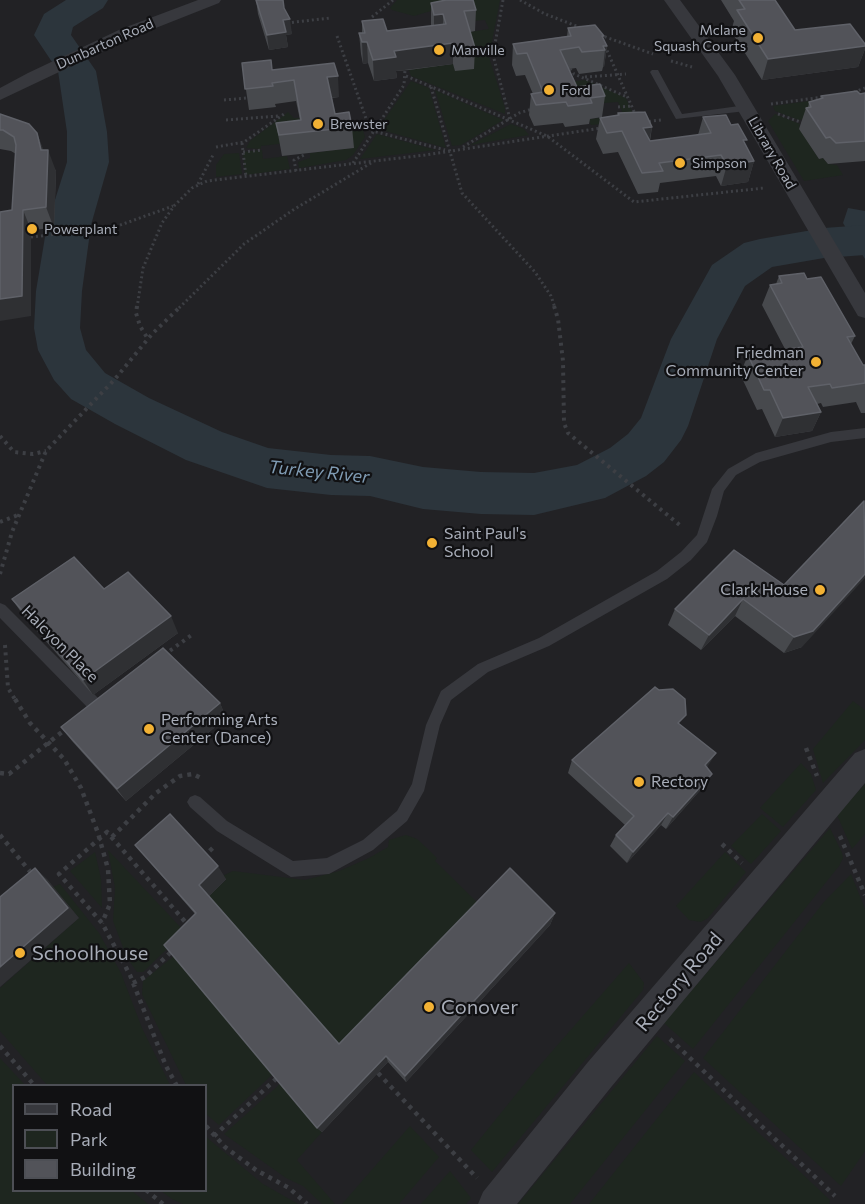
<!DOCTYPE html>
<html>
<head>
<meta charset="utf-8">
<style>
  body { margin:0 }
  #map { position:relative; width:865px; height:1204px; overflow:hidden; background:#161618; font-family:Commissioner,sans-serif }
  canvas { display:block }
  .legend { position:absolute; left:12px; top:1084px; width:195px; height:108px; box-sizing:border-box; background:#111113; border:2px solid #4d4f55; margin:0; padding:8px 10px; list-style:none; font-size:18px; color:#a8adb8 }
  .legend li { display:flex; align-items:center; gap:12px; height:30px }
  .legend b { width:30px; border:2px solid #4d4f55 }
</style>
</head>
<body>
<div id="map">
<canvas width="865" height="1204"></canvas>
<ul class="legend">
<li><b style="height:8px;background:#37383d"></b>Road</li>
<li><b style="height:16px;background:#1e261f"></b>Park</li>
<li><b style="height:16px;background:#525359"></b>Building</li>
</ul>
</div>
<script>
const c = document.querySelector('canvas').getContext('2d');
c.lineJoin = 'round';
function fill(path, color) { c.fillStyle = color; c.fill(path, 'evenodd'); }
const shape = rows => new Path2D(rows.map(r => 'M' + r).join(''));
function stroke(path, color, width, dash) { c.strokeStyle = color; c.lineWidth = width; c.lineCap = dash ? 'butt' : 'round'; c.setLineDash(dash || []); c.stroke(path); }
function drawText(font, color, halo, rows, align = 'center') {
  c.font = font + ' Commissioner,sans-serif'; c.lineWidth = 4.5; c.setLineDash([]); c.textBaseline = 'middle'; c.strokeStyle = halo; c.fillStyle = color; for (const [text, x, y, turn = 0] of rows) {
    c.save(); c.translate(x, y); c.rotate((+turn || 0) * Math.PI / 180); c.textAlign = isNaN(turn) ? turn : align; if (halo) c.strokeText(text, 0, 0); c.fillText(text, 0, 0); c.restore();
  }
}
fill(shape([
  [0,0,865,0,865,1204,0,1204],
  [14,1086,206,1086,206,1190,14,1190]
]), '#222225');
fill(shape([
  [397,0,500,0,489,57,505,108,505,114,411,76,409,70,453,64,463,33,489,29,485,20,472,21,441,8,414,16,392,10,390,8],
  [586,80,626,98,636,121,591,125,588,119,624,116,618,102,576,105,567,82],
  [411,81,429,88,446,148,378,129],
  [435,90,503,120,461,145,452,146],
  [816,100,821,109,805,119,799,120,775,111,773,106],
  [288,112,294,118,299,118,304,141,261,146,261,149,246,148,250,141],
  [775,114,800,124,799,128,819,159,823,158,828,164,837,165,843,175,804,181,768,121],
  [511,124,524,129,529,135,470,145],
  [359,130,363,130,365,137,353,155,346,160,299,168,298,162,310,158,310,153,353,148,341,133],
  [377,134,436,150,360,159],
  [262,150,263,159,287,156,290,169,245,175,243,152],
  [239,153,242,174,216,177,216,165,224,154],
  [853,701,865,710,865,740,823,783,813,749],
  [801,763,811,774,816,790,783,827,760,808],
  [865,784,865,834,852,849,837,815],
  [762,814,781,831,751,864,731,846],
  [830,828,842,853,843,858,839,866,693,1049,664,1023],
  [406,835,417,839,427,848,437,858,435,861,482,907,343,1051,208,897,226,880,220,877,233,871,305,880,339,871,369,858,388,847,389,840],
  [108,850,185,932,143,972,137,972,127,958,113,921,115,888],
  [95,852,101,879,102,908,70,871],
  [725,852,746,872,708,918,701,922,689,920,676,906],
  [851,874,865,909,865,1151,841,1186,703,1058,823,903],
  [60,884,99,933,121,973,142,1028,170,1085,47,1085,0,1031,0,988,79,918,53,887],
  [175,955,274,1073,219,1125,206,1114,206,1086,186,1085,142,994,143,981],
  [629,963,644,983,643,990,492,1172,471,1150,534,1072],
  [657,1036,685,1061,570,1204,518,1204],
  [0,1058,25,1085,14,1086,14,1190,132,1191,148,1204,0,1204],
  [694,1072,830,1200,829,1204,589,1204],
  [281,1083,322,1132,297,1160,335,1204,322,1204,303,1186,286,1178,224,1134],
  [410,1126,439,1157,399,1204,342,1204],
  [206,1137,263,1184,298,1204,183,1204,172,1199,161,1191,206,1190],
  [450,1171,471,1198,466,1204,421,1204]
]), '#1e261f');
fill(shape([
  [848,208,865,211,865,259,843,223]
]), '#2c353c');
fill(shape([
  [66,0,108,0,103,8,73,27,71,35,96,71,107,132,109,162,91,225,82,291,80,328,86,350,105,373,149,398,222,432,268,448,331,455,370,456,423,467,481,472,534,473,577,465,610,448,628,434,641,418,671,339,712,265,744,243,760,239,824,228,865,225,865,255,824,258,772,267,745,286,717,339,688,426,681,440,664,462,646,476,605,498,534,515,481,514,423,509,370,496,331,495,267,488,186,460,115,424,71,399,54,380,38,350,34,328,36,291,47,225,67,162,67,132,58,71,34,35,44,14,66,0]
]), '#2c353c');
stroke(shape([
  [503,0,493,55,510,119],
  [520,0,545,14,582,28],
  [372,17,393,0],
  [287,23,330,18],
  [600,35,653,54],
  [337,36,369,127,373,131,445,150],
  [605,46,636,116],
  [671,61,692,67],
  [570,69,574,74,627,97],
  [406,76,547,136,634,202,764,188],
  [585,77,626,74],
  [431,87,462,193,535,272,551,296,555,308],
  [854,92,865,88],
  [224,100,247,98],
  [771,104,823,97],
  [618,107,632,106],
  [778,114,803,123],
  [226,120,279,116],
  [644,122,661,120],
  [349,129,368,127],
  [242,143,246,177],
  [216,147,244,142,284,114],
  [463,147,519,113,532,109],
  [243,152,262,150],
  [353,163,404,85,405,70],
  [296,171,294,160,306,154],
  [198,184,213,155],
  [31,237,112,228,173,206],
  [137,308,143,268,162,223,174,206,192,188,207,181,425,155,601,128],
  [179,308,244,244,293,210,371,163]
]), '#3d3f44', 3, [2, 3]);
stroke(shape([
  [137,306,136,313,140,326,148,339],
  [554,306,558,319,563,361,564,423,568,433,682,527],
  [0,436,14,452,33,454,46,451],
  [0,522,18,515],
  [0,574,12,532,46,451,115,379,152,334,181,306],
  [5,645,8,688,16,701],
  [164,655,193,634]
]), '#3d3f44', 4, [3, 4.5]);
stroke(shape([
  [15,699,30,723,64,759,81,788,98,833,108,869,110,904,102,923],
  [806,748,817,776],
  [0,773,9,774,67,728],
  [0,835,32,874],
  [840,836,865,895],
  [112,837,156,793,180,776,193,774,203,779],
  [722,844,742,863],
  [203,857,215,846],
  [133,983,145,977,173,950],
  [670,1039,835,1196],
  [0,1046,35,1086],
  [378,1073,477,1178],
  [177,1086,166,1066,130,975,102,923,59,874,107,832,188,925],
  [206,1126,225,1147,256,1170,289,1188,307,1204],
  [214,1136,277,1078],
  [146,1190,163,1204]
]), '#3d3f44', 4.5, [4, 5]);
fill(shape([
  [652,70,658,70,682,114,746,105,751,108,746,111,676,119,650,72,652,70],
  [865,428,865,438,831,442,760,462,736,475,724,491,717,516,707,542,691,560,667,579,549,646,488,672,451,700,440,725,424,791,407,821,373,850,329,874,291,877,217,831,190,807,187,802,190,797,195,795,200,797,227,821,293,861,327,858,363,840,397,811,412,784,426,725,441,691,478,664,539,638,657,571,681,552,697,535,712,489,728,469,756,453,831,432,865,428],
  [0,603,5,605,100,700,102,705,100,710,95,712,90,710,0,618,0,603]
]), '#37383d');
fill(shape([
  [198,0,221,0,219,3,133,37,0,100,0,88,28,73,121,29,198,0],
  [664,0,680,0,735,75,865,293,865,318,858,316,718,76,664,0],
  [865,749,865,783,612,1086,517,1204,478,1204,483,1192,588,1062,855,753,865,749]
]), '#37383d');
fill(shape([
  [256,0,285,10,292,34,286,35,288,47,269,50,258,14],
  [721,0,775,0,795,30,865,44,865,49,858,67,762,80,731,31,734,21],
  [431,3,476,10,475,31,470,32,475,48,474,69,455,71,453,64,409,70,396,71,397,78,374,81,368,63,363,64,361,54,359,33,362,33,362,21,387,31,431,26],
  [568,28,604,40,607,46,604,67,603,67,602,71,579,74,576,68,569,69,577,87,605,96,602,117,590,119,589,124,565,127,563,123,534,126,529,115,531,94,533,94,525,75,516,76,512,65,513,44,567,36],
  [242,63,272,70,339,97,332,98,335,114,352,127,354,148,282,156,276,123,300,120,296,101,275,104,276,107,249,110],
  [865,93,865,161,828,164,823,158,819,159,799,129,806,108,808,108,809,102,820,99,821,96],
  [618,113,652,127,650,141,698,135,703,117,731,125,746,146,754,161,748,182,721,186,716,176,660,183,658,192,638,194,618,152,603,154,596,139,600,118,617,115],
  [0,114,37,133,43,150,56,171,54,228,31,230,31,316,12,210,16,154,11,151,0,149],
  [779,276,807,279,855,336,851,344,863,365,865,365,865,413,861,413,856,402,823,407,821,403,817,404,821,412,812,431,775,437,762,409,757,410,740,374,748,355,785,349,762,305,770,285,776,284],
  [784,585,802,647,784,653,735,616,701,650,668,625,675,609],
  [12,599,178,633,93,695,23,615],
  [220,703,226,718,126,801,72,741,61,727],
  [681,725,707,767,703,787,666,829,661,825,627,863,610,846,616,835,625,825,568,773,572,760],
  [135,845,226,879,209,896,339,1044,555,913,550,925,406,1082,388,1062,322,1132,317,1128,195,914]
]), '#47494d');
fill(shape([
  [443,14,443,35,434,36,434,15],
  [290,19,292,34,286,35,288,47,269,50,267,35,283,20],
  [362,42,367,42,368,63,363,64],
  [453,43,453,64,396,71,397,78,374,81,373,60,394,51],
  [603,46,607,46,604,67,603,67,605,50],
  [865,46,865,49,858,67,762,80,768,59],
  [338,76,339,97,329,98,327,77],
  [652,127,648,148,643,128],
  [37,133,45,154,48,150,56,171,54,228,46,207,41,150],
  [754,161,748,182,721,186,727,165],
  [23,210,31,230,31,316,0,321,0,299],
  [821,412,812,431,775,437,783,418],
  [865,574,865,578,802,647,784,653,794,637],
  [743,599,735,616,701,650,709,635],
  [171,616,178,633,93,695,83,680],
  [220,703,226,718,126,801,117,789],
  [716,753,708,766,697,778,705,765],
  [712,774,703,787,666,829,673,817],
  [668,813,661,825,627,863,633,852],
  [218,866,226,879,208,897,199,885],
  [35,868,47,879,79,918,0,987,0,967],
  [555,913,550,925,406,1082,405,1076],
  [386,1056,388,1062,322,1132,317,1128]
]), '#2f3033');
const building = shape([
  [256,0,283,0,284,8,290,19,283,20,286,32,267,35,256,0],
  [446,0,473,0,476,10,464,11,475,48,455,50,453,43,408,49,394,51,396,57,373,60,367,42,362,42,359,33,365,33,362,21,383,19,387,31,446,24,443,14,434,15,431,3,446,0],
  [739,0,775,0,795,30,850,24,865,44,865,46,768,59,737,10,745,9,739,0],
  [595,25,604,36,602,36,607,46,603,46,605,50,582,52,579,47,560,50,577,87,600,84,605,96,590,98,592,103,568,106,566,102,536,105,531,94,543,92,527,53,517,54,513,44,571,36,568,28,595,25],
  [271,60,272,70,334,63,338,76,327,77,335,114,349,112,352,127,279,135,276,123,301,120,294,80,272,83,273,86,245,89,242,63,271,60],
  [857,91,860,94,865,93,865,141,836,143,830,137,826,138,806,108,811,107,809,102,823,98,821,96,857,91],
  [645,112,652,127,643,128,650,141,711,133,703,117,726,115,731,125,738,124,747,140,743,140,754,161,727,165,721,155,659,163,663,171,642,173,622,131,607,133,600,118,619,115,618,113,645,112],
  [0,114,29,124,37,133,41,150,48,150,46,207,23,210,22,296,0,299,0,212,12,210,16,145,14,137,3,130,0,130,0,114],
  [804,273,807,279,821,277,855,336,847,337,863,365,865,365,865,383,832,388,830,384,808,387,821,412,783,418,770,390,764,390,748,355,803,347,770,285,782,283,779,276,804,273],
  [864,501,865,574,813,631,794,637,743,599,709,635,675,609,734,550,784,585,864,501],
  [74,557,104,589,128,572,171,616,83,680,12,599,74,557],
  [163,648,220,703,117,789,61,727,163,648],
  [655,687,659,690,673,689,685,699,686,715,678,723,716,753,705,765,712,774,673,817,668,813,633,852,616,835,634,816,572,760,655,687],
  [170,814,218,866,199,885,339,1044,510,868,555,913,405,1076,386,1056,317,1128,164,945,196,913,135,845,170,814],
  [35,868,68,908,0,967,0,897,35,868]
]);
fill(building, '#525359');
stroke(building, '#5f6168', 1.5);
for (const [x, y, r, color] of [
  [758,38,6,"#f2b134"],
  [439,50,6,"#f2b134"],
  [549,90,6,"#f2b134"],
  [318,124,6,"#f2b134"],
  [680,163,6,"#f2b134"],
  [32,229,6,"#f2b134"],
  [816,362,6,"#f2b134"],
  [432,543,6,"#f2b134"],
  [820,590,6,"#f2b134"],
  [149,729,6,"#f2b134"],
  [639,782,6,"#f2b134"],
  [20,953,6,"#f2b134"],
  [429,1007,6,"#f2b134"]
]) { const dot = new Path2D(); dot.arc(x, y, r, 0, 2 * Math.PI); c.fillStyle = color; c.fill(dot); stroke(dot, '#111113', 2); }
drawText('14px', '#a8adb8', '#111113', [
  ["Mclane",746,30,"right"],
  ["Squash Courts",746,46,"right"],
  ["Manville",451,50],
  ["Ford",561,90],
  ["Brewster",330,124],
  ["Simpson",692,163],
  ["Powerplant",44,229]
], 'left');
drawText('14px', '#a8adb8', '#111113', [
  ["Dunbarton Road",105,44,-24],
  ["Library Road",772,153,60]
]);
drawText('16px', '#a8adb8', '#111113', [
  ["Friedman",804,353,"right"],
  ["Community Center",804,371,"right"],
  ["Saint Paul's",444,534],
  ["School",444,552],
  ["Clark House",808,590,"right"],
  ["Performing Arts",161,720],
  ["Center (Dance)",161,738],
  ["Rectory",651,782]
], 'left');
drawText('16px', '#a8adb8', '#111113', [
  ["Halcyon Place",60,644,45]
]);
drawText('italic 18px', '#7f9bb3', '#111113', [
  ["Turkey River",319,472,6]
]);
drawText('20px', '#a8adb8', '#111113', [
  ["Schoolhouse",32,953],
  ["Conover",441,1007]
], 'left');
drawText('20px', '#a8adb8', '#111113', [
  ["Rectory Road",679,982,-50]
]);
</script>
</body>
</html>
